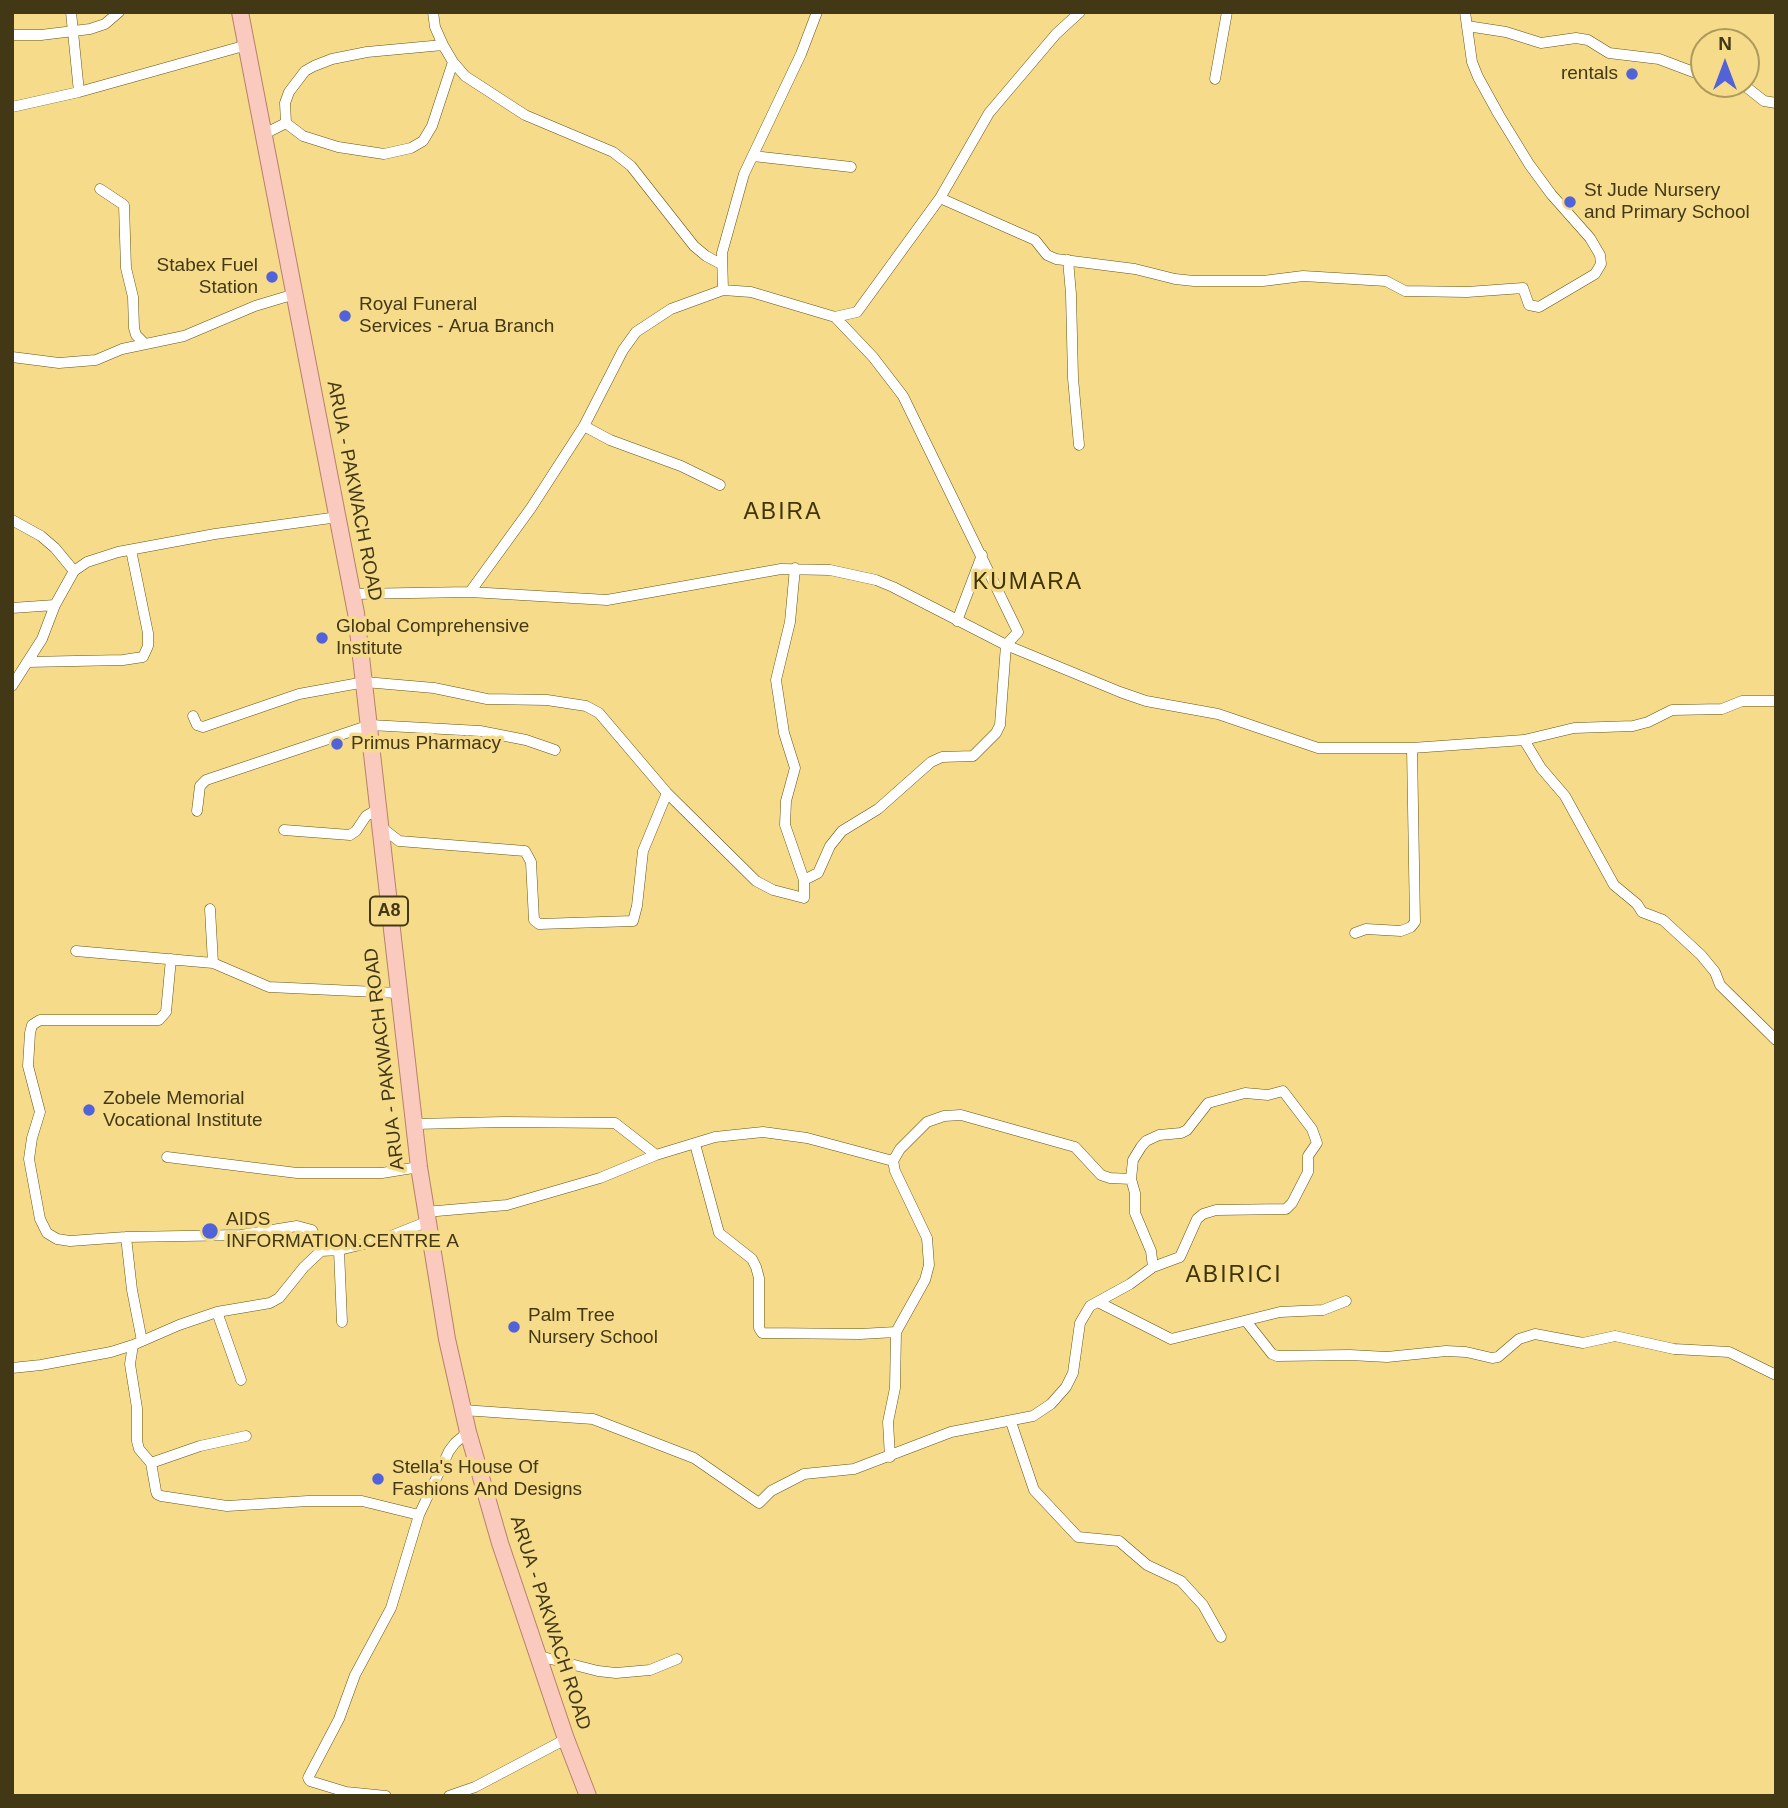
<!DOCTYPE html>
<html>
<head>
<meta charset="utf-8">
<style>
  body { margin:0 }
  #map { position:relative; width:1788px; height:1808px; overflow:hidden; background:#f6dc8a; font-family:Helvetica,sans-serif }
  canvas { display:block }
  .frame { position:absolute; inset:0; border:14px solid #423816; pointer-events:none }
  .north { position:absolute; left:1690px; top:28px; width:70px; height:70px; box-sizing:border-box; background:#f6dc8a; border:2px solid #ae9a5c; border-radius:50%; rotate:0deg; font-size:19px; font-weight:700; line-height:28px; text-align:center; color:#423816 }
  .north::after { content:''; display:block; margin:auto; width:24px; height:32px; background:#5263d9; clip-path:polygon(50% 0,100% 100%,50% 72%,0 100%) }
</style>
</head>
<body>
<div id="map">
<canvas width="1788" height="1808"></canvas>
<div class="frame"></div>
<div class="north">N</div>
</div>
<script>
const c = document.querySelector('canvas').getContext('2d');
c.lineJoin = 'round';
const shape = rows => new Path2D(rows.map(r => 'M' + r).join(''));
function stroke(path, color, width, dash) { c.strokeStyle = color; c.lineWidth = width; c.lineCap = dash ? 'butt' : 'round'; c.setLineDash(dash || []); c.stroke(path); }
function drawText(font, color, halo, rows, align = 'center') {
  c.font = font + ' Helvetica,sans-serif'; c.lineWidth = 7; c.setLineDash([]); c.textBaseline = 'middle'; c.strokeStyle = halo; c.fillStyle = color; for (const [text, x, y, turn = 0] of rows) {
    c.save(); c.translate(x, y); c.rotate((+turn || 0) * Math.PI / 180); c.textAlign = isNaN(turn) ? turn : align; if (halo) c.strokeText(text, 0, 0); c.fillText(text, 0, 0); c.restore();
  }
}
const minor = shape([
  [71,12,79,92],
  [433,12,435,27,443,45,453,62,465,76,525,115,613,152,631,166,694,246,706,256,721,264],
  [1467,26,1506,32,1541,43,1576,38,1588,40,1609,53,1659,59,1704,76],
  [12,35,41,35,90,29,105,24,119,12],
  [1215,79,1227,12],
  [1721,84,1737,84],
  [1737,84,1745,86,1764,101,1776,103],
  [12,107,79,92,247,45],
  [286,123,303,136,338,147,384,154,411,148,423,141,432,126,453,62],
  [264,134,286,123,285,103,289,92,305,71,314,66,332,59,367,52,443,45],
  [753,156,851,167],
  [100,189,124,205,126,268,133,297,134,328,136,335,145,344],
  [940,198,1035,240,1047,255,1056,259,1135,269,1175,279,1194,281,1263,281,1303,276,1386,281,1405,291,1467,292,1523,288,1529,305,1539,307,1595,274,1601,264,1600,255,1590,238,1551,194,1529,164,1499,115,1478,77,1472,62,1465,12],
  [1068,260,1071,294,1073,378,1079,445],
  [723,290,722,253,744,174,801,54,817,12],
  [12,357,59,363,96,360,122,349,184,336,255,306,295,294],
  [584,426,610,440,681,466,720,485],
  [12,520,41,536,55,548,74,571],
  [470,592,531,508,584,426,623,350,636,332,671,309,723,290,751,292,835,317,857,312,940,198,989,113,1056,34,1080,12],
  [353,594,470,592,607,600,781,569,830,570,876,580,893,587,1006,645,1120,692,1146,701,1218,714,1318,748,1412,748,1524,740,1574,728,1633,726,1648,722,1672,710,1722,709,1742,701,1776,701],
  [12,608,55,605],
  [957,621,982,555],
  [27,662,123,660,143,657,148,646,148,633,131,550],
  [12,686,42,639,55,605,74,571,87,562,118,552,215,534,338,517],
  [193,716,197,725,203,727,299,694,365,682,434,688,487,699,547,700,586,706,599,713,667,793,756,881,773,890,804,898,804,880,785,825,786,801,795,768,784,733,776,680,790,622,795,568],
  [1524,740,1541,768,1565,796,1614,885,1637,904,1642,912,1663,920,1701,955,1715,972,1720,985,1776,1040],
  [197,811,200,786,206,780,370,725,480,731,526,740,555,750],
  [381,827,399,841,525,851,531,862,534,920,539,924,633,921,637,906,643,851,667,793],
  [284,830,350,835,356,831,366,816,378,809],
  [804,880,818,873,830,846,842,831,878,809,931,762,942,757,973,756,996,733,1000,725,1006,645,1018,632,903,396,873,357,835,317],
  [210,909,213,963],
  [1355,933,1366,929,1401,931,1411,927,1415,922,1412,748],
  [76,951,213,963,269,987,398,993],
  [414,1124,505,1122,615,1123,656,1155],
  [695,1144,719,1233,752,1259,756,1267,759,1278,759,1328,762,1333,860,1334,896,1332],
  [167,1157,297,1173,382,1173,419,1167],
  [425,1212,507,1205,600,1178,656,1155,715,1137,763,1132,807,1138,893,1161],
  [126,1237,70,1241,57,1239,47,1233,40,1219,29,1159,32,1138,40,1112,28,1066,30,1033,32,1025,40,1020,159,1020,166,1012,171,959],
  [339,1250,342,1322],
  [1098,1302,1171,1339,1280,1312,1323,1310,1346,1301],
  [217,1312,241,1380],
  [1246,1321,1272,1354,1277,1356,1350,1355,1387,1357,1446,1351,1466,1352,1492,1358,1498,1357,1519,1339,1535,1334,1583,1343,1615,1336,1674,1349,1729,1352,1776,1375],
  [142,1341,132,1290,126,1237,241,1235,297,1226,312,1230,321,1251,339,1250,381,1240,426,1222],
  [133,1345,130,1364,137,1408,137,1441,139,1449,151,1463,156,1491,157,1494,161,1496,227,1506,308,1501,362,1501,419,1515,449,1451,455,1443,468,1432],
  [12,1368,41,1365,111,1352,133,1345,179,1325,217,1312,270,1303,279,1298,304,1267,321,1251],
  [463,1410,593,1419,694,1458,759,1503,771,1491,804,1474,854,1469,951,1432,1033,1416,1051,1404,1066,1387,1073,1373,1080,1323,1090,1306,1130,1284,1153,1267,1180,1257,1197,1219,1203,1214,1216,1210,1286,1209,1292,1203,1308,1172,1308,1156,1317,1143,1312,1129,1283,1091,1268,1095,1245,1093,1208,1103,1187,1130,1181,1133,1159,1135,1146,1141,1141,1147,1133,1160,1131,1179,1135,1193,1135,1213,1151,1251,1153,1267],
  [1011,1422,1034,1490,1078,1537,1119,1541,1147,1565,1181,1581,1203,1605,1221,1637],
  [890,1457,888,1422,895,1388,896,1332,925,1280,929,1265,927,1238,895,1171,893,1161,900,1149,927,1122,944,1116,961,1115,1075,1147,1101,1175,1110,1178,1131,1179],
  [151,1463,200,1446,246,1436],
  [539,1656,598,1671,616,1673,650,1670,677,1659],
  [386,1796,346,1792,310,1781,308,1778,339,1719,355,1675,391,1608,419,1515],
  [449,1796,475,1787,566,1739]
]);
const primary = shape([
  [240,12,356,613,419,1167,447,1339,468,1432,500,1543,566,1739,588,1796]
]);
stroke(minor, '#665412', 11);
stroke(primary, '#b78069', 18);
stroke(minor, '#fff', 10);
stroke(primary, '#facabf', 16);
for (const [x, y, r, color] of [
  [1632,74,7,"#5263d9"],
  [1570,202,7,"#5263d9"],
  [272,277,7,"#5263d9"],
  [345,316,7,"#5263d9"],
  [322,638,7,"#5263d9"],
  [337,744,7,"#5263d9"],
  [89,1110,7,"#5263d9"],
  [210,1231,9,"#5263d9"],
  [514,1327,7,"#5263d9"],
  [378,1479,7,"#5263d9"]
]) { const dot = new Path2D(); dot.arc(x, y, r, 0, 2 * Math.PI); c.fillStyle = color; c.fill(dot); stroke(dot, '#f6dc8a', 2.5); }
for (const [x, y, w] of [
  [389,911,38]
]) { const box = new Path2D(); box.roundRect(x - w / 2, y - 14.5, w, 29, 5); c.fillStyle = '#f6dc8a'; c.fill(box); stroke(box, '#423816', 2); }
drawText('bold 18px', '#423816', null, [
  ["A8",389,911]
]);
drawText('19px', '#423816', '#f6dc8a', [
  ["rentals",1618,74,"right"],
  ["St Jude Nursery",1584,191],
  ["and Primary School",1584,213],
  ["Stabex Fuel",258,266,"right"],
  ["Station",258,288,"right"],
  ["Royal Funeral",359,305],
  ["Services - Arua Branch",359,327],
  ["Global Comprehensive",336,627],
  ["Institute",336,649],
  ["Primus Pharmacy",351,744],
  ["Zobele Memorial",103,1099],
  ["Vocational Institute",103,1121],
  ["AIDS",226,1220],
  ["INFORMATION.CENTRE A",226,1242],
  ["Palm Tree",528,1316],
  ["Nursery School",528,1338],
  ["Stella's House Of",392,1468],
  ["Fashions And Designs",392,1490]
], 'left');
drawText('19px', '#423816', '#f6dc8a', [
  ["ARUA - PAKWACH ROAD",354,491,79],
  ["ARUA - PAKWACH ROAD",385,1059,-97],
  ["ARUA - PAKWACH ROAD",550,1623,72]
]);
c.letterSpacing = '2px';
drawText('23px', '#403405', '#f6dc8a', [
  ["ABIRA",783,513],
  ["KUMARA",1028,583],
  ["ABIRICI",1234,1276]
]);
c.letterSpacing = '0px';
</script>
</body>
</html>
